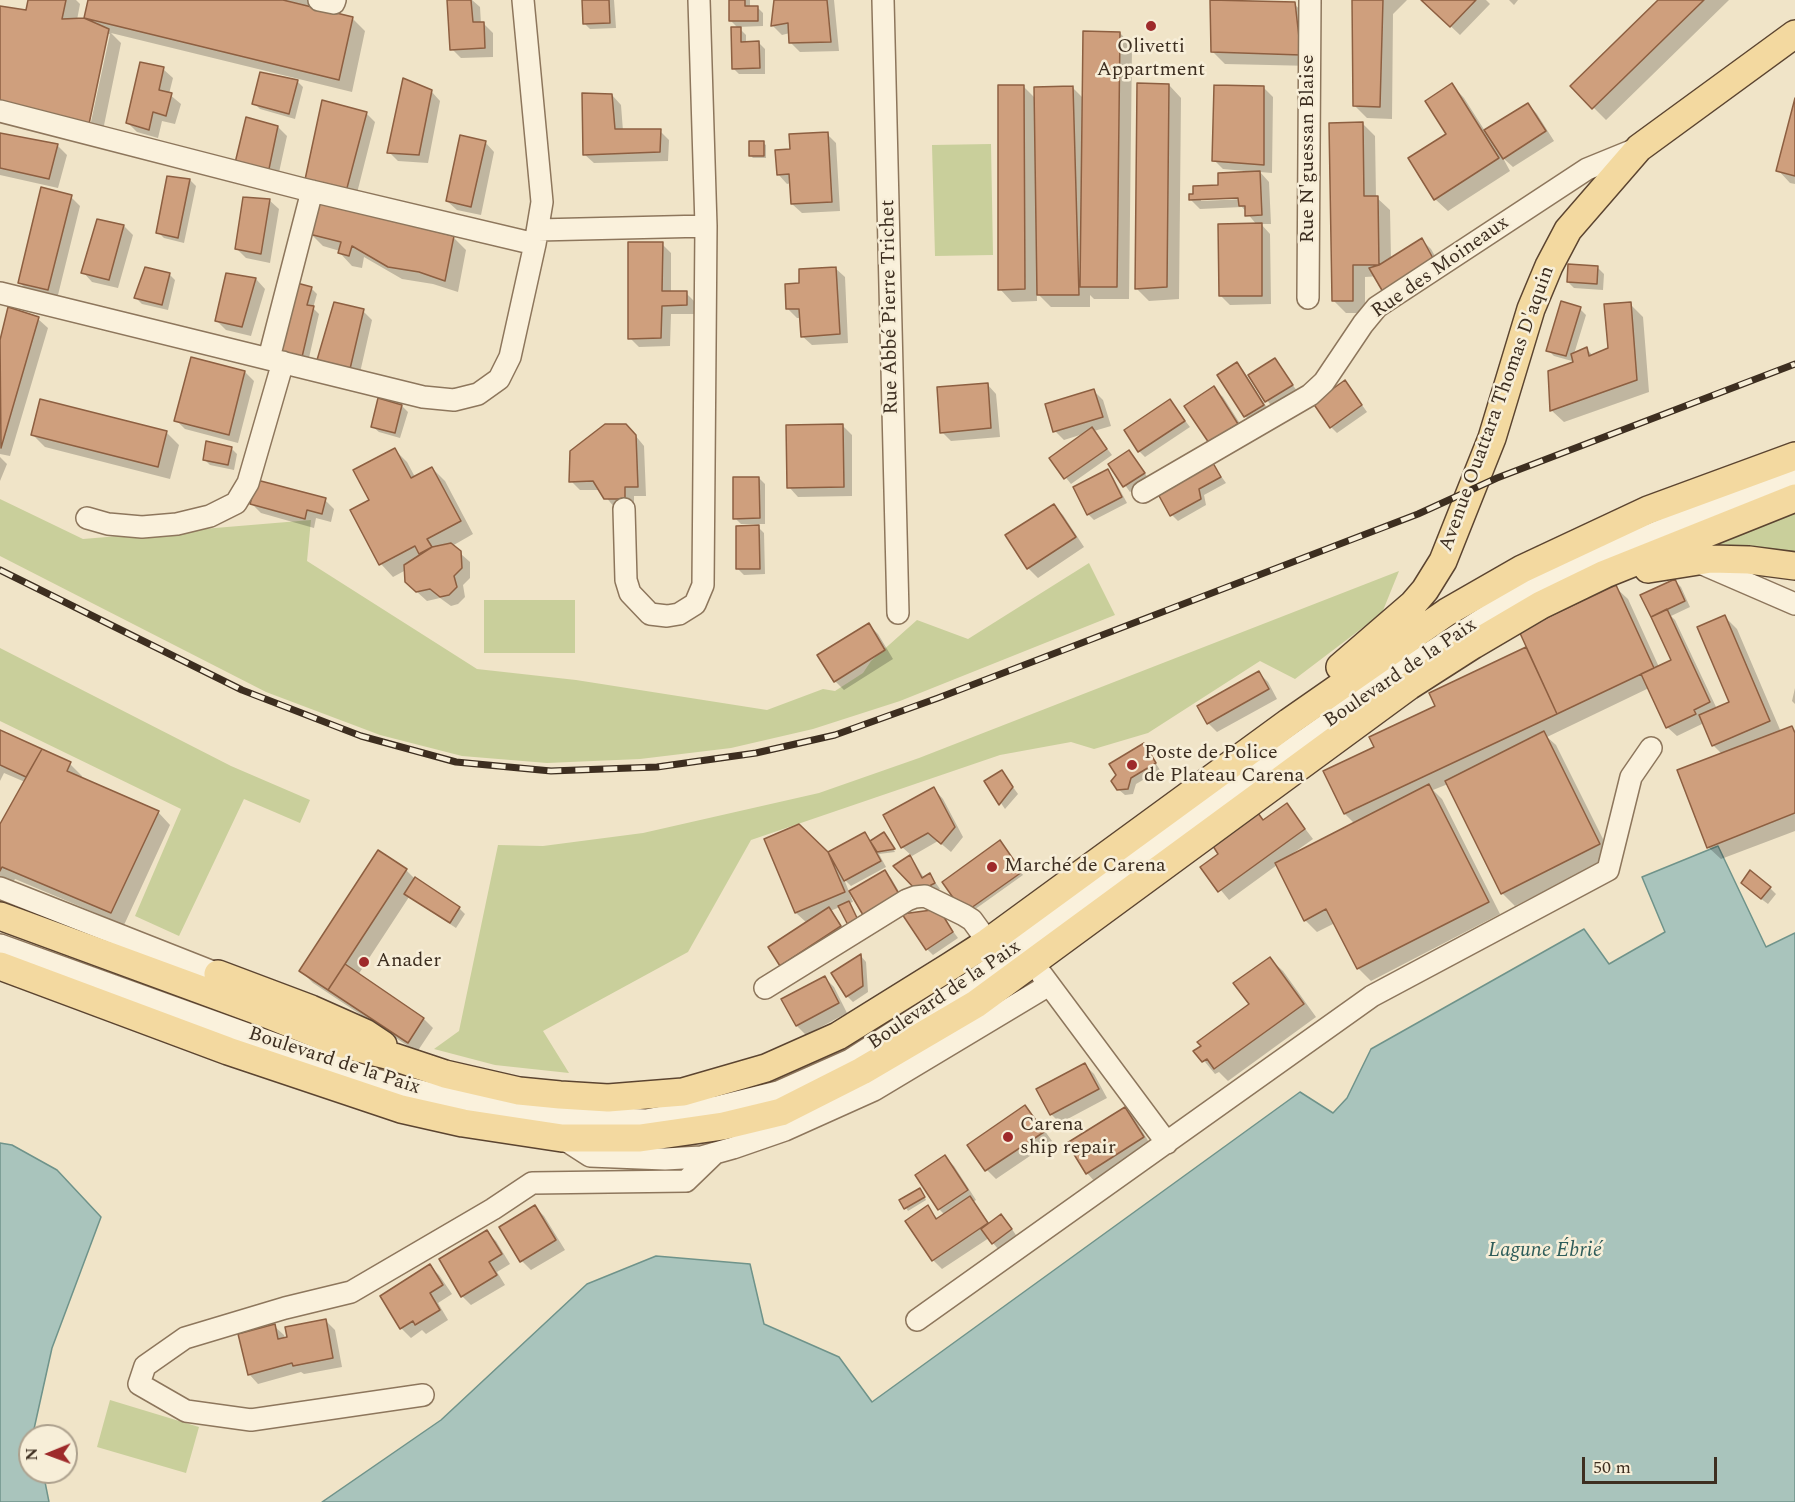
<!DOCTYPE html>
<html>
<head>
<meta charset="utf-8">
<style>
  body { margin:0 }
  #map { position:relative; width:1795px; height:1502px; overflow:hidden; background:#f0e4c8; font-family:Spectral,serif }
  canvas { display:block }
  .north { position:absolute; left:18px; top:1424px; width:60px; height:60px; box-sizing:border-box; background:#f7eed8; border:2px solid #ada18e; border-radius:50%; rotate:269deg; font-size:16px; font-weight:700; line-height:24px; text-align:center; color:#3d2e20 }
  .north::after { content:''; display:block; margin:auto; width:21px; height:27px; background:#9e2a2b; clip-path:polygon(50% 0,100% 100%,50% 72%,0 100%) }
  .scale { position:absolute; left:1582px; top:1457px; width:135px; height:27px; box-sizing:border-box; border:3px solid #3d2e20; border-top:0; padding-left:8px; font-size:18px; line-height:21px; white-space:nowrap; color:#3d2e20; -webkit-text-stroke:4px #f7eed8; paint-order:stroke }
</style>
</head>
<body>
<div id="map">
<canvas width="1795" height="1502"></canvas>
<div class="north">N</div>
<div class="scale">50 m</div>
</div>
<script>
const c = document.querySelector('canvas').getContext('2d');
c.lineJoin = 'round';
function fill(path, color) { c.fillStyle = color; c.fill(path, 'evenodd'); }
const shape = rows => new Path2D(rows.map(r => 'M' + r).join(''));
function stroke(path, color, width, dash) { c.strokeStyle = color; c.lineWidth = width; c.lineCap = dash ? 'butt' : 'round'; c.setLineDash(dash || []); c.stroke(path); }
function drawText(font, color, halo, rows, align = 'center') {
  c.font = font + ' Spectral,serif'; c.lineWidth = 5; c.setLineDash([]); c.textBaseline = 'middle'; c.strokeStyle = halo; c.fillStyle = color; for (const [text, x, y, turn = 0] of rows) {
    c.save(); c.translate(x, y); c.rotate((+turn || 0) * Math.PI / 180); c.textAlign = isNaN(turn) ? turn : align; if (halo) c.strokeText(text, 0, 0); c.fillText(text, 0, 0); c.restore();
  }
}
fill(shape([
  [991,144,993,255,935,256,932,145],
  [0,499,83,539,311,520,307,561,477,669,576,680,767,710,823,689,835,691,863,673,871,661,917,620,968,639,1089,563,1115,615,900,701,813,729,731,748,640,759,547,763,462,756,380,735,266,692,0,556],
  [1795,512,1795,556,1711,545],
  [1399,571,1382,613,1295,679,1260,661,1148,733,1094,749,1071,742,1000,755,751,840,688,952,543,1031,569,1073,495,1065,434,1049,459,1031,498,845,543,846,643,833,819,793,919,758],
  [484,600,575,600,575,653,484,653],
  [0,648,231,766,310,800,300,823,244,799,179,936,135,916,181,809,0,721],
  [110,1400,199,1427,186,1473,97,1447]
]), '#c9cf9b');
const water = shape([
  [1718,846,1766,947,1795,933,1795,1502,322,1502,441,1420,587,1284,656,1256,750,1264,764,1324,839,1357,872,1402,1300,1092,1333,1113,1347,1098,1371,1049,1584,929,1609,964,1665,932,1642,877,1718,846],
  [0,1143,12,1145,57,1170,101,1217,52,1348,34,1429,36,1436,30,1436,30,1472,43,1472,49,1502,0,1502,0,1143]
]);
fill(water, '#a9c4bc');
stroke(water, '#6f938a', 1.5);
fill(shape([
  [30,0,76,0,80,4,77,20,85,19,89,0,338,0,334,14,352,18,365,31,352,92,111,33,121,43,102,135,0,110,0,8,27,11],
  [107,34,110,34,89,131,86,131],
  [448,0,472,0,480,7,481,24,484,24,493,33,493,57,461,58,452,49],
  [583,0,614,0,616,28,590,29,584,23],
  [730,0,750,0,750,7,757,7,763,13,763,26,738,27,746,35,746,43,759,43,765,49,765,74,739,74,733,68,739,29,731,21],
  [775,0,834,0,839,51,800,52,790,42,790,33,782,35,773,26],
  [1211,0,1294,4,1307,16,1313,66,1225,64,1212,51],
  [1354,0,1407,0,1393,14,1392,119,1367,118,1355,106],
  [1423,0,1486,0,1490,4,1460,35],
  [1509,0,1518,0,1514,5],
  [1660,0,1729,0,1606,120,1572,86],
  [1120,33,1132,46,1129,299,1094,299,1090,295,1090,307,1051,307,1037,293,1037,301,1012,302,1000,289,1024,87,1036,99,1073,88,1083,98],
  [163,69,173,78,169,94,181,104,175,124,162,121,158,138,137,132,128,123],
  [297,81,303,87,295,119,260,109,254,103],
  [1169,85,1181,98,1179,299,1149,301,1137,289],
  [1452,85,1464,98,1485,131,1528,104,1537,114,1554,141,1513,167,1503,158,1510,171,1448,211,1435,199,1448,134],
  [1264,88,1273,97,1272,173,1260,172,1269,182,1271,224,1261,224,1270,234,1271,304,1230,305,1221,296,1257,225,1242,207,1200,209,1190,199,1245,173,1245,171,1223,169,1214,160],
  [1246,196,1246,199,1201,201,1201,198],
  [431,91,440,101,428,163,398,161,389,152],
  [612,95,621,105,623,131,660,131,669,140,668,161,594,163,584,154],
  [1795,104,1795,184,1790,183,1778,170],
  [366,113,375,122,356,197,314,198],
  [1362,123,1375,136,1376,197,1390,210,1391,259,1422,240,1431,249,1444,272,1365,277,1365,313,1346,313,1333,300],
  [278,127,287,136,278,177,246,172],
  [827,134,836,143,840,211,802,213,792,204,791,183,787,184,778,174,791,150],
  [0,135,58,146,67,155,58,188,0,175],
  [485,142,494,152,481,215,457,210,447,201],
  [763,143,766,145,766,158,753,158,750,155],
  [168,178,190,180,196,186,184,243,164,238,158,232],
  [71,197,80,206,57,299,29,292,19,282],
  [269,200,279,209,270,263,246,258,236,248],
  [124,226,133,235,118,288,92,282,83,272],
  [311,234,453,237,466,250,458,292,433,284,402,279,364,257,362,268,352,266,340,253,340,251,323,246],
  [662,244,671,253,671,293,686,293,695,302,695,314,671,314,670,346,639,347,630,338],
  [835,268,845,277,848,343,812,345,802,336,801,318,797,318,788,309,801,285],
  [1598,268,1604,274,1603,290,1574,288,1568,282],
  [169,274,175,280,168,310,142,304,136,298],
  [227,275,256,279,265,289,251,336,226,330,216,320],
  [311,288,317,294,313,308,319,314,308,362,288,357],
  [1630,304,1643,317,1649,392,1564,422,1551,410,1576,363,1573,356,1572,361,1554,356,1548,350,1580,309,1586,315,1574,354,1587,349,1593,356,1610,349],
  [9,309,38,319,48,328,10,456,0,454,0,347],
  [363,311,372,320,359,377,328,369,318,360],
  [1275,360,1297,391,1272,407,1250,376],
  [1237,364,1243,370,1269,411,1251,422,1245,416,1219,375],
  [245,372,254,381,238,443,185,429,176,420],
  [987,384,996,394,1000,437,951,441,942,432],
  [1213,388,1223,397,1246,433,1219,452],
  [1350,388,1367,412,1337,433,1331,427],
  [1094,391,1103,400,1111,426,1094,431,1112,455,1071,484,1051,459,1083,434,1064,440,1055,431],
  [1170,401,1190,427,1145,457,1139,451],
  [402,406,408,412,400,438,379,432,373,427],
  [842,425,852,435,852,496,798,497,789,487],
  [166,432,179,445,170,479,45,447,33,435],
  [635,435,644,446,646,496,634,496,634,507,615,508,600,490,580,490,571,481],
  [231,448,237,454,234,470,210,465,204,459],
  [395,450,407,462,415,477,432,468,445,481,473,534,452,546,470,562,470,578,463,585,465,597,458,604,451,606,440,598,427,601,416,591,406,570,393,577,381,564,352,510,371,500],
  [1129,452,1149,479,1130,492,1110,464],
  [0,457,7,464,0,481],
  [1213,465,1226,483,1204,495,1206,505,1178,521,1172,515,1160,494],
  [1107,471,1113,477,1127,503,1094,520,1088,514],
  [759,478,765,484,765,524,741,524,735,518],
  [325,500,334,509,331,522,316,518,314,528,261,513,252,504],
  [1054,506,1063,515,1084,547,1038,578,1028,568,1007,536],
  [758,527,764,533,765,574,744,575,738,569],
  [1675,581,1681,587,1690,607,1671,616,1675,620,1717,709,1731,703,1725,617,1737,629,1781,732,1792,728,1795,731,1795,831,1721,859,1708,847,1723,755,1713,745,1704,723,1677,736,1667,727,1649,688,1547,737,1556,745,1612,857,1515,906,1502,893,1448,784,1433,790,1442,799,1500,914,1371,981,1358,968,1335,923,1317,932,1305,920,1277,865,1229,900,1202,867,1287,805,1313,839,1292,854,1293,856,1355,824,1345,814,1325,772,1376,748,1437,706,1431,693,1528,648,1615,587,1628,599,1659,667,1673,661,1642,596],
  [869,625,878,634,893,659,844,690,835,681],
  [1259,673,1268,682,1277,699,1217,732,1208,723],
  [1795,688,1795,704,1792,701],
  [0,731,70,764,82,776,81,779,158,812,170,825,124,925,15,879,9,890,0,887,0,827,25,782,4,773,0,781],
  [1144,745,1160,770,1136,784,1133,794,1125,795,1118,789,1118,775],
  [1002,772,1018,794,1005,809,986,781],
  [934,789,943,799,963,837,951,852,938,841,912,856,902,847],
  [865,834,872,842,886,837,895,852,879,854,886,867,851,886,844,879,853,902,849,903,860,923,840,907,830,911,849,936,791,974,781,965,807,923,796,913,766,840,828,854],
  [1002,845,1023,875,967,915],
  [910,857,915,863,924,878,930,875,940,889,925,897],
  [406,870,416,880,459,908,465,914,456,928,409,897,358,975,424,1019,433,1028,417,1052,313,983,301,971],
  [885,872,891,878,904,900,870,920],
  [1770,888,1776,894,1768,904,1748,889],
  [938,911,958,938,933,955,927,949],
  [861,956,866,962,868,992,853,1002,847,996],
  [1270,959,1283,971,1316,1017,1228,1081,1219,1072,1215,1074,1196,1051,1251,1005],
  [825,978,834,987,847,1013,806,1035,797,1026,783,1000],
  [1085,1065,1094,1074,1107,1098,1060,1123,1051,1114],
  [1025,1107,1034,1116,1052,1141,996,1179,987,1170,969,1145],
  [1125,1108,1134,1118,1152,1147,1096,1183,1087,1173,1069,1144],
  [945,1157,954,1166,976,1200,973,1202,990,1224,1007,1222,1016,1235,998,1249,989,1238,942,1269,933,1260,927,1207,938,1219,945,1215,939,1209],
  [922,1192,926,1200,908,1211,901,1200],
  [535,1207,544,1216,565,1250,531,1270,522,1261,501,1227],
  [487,1232,496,1241,510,1264,497,1272,505,1285,471,1305,462,1296],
  [430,1266,439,1275,452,1294,438,1303,448,1320,426,1334,422,1330,411,1338,402,1329,382,1297],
  [326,1321,335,1330,342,1367,304,1374,301,1372,258,1384,249,1374,274,1326,284,1335,285,1339]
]), '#0003');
const building = shape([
  [28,0,66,0,62,19,84,18,109,29,89,124,0,101,0,6,26,10,28,0],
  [88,0,283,0,353,17,339,80,84,18,88,0],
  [447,0,471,0,473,22,484,22,485,48,450,50,447,0],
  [582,0,609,0,610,23,583,24,582,0],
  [729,0,745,0,745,6,758,6,758,21,729,21,729,0],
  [774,0,827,0,831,42,789,43,788,23,771,26,774,0],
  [1210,0,1295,2,1301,55,1211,52,1210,0],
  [1352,0,1383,0,1380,107,1353,106,1352,0],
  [1421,0,1476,0,1450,27,1421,0],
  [1658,0,1704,0,1592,109,1570,86,1658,0],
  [731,27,741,27,741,42,759,41,760,68,732,69,731,27],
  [1083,31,1120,32,1117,287,1080,287,1083,31],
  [140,62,164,67,159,90,172,93,166,116,153,112,149,130,126,123,140,62],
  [260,72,298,80,289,114,252,104,260,72],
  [403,78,432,90,419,155,387,153,403,78],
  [1137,83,1169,84,1167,287,1135,289,1137,83],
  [1452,83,1499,158,1434,200,1408,158,1446,134,1425,101,1452,83],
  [998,85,1024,85,1025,289,998,290,998,85],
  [1214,85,1264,86,1264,165,1212,161,1214,85],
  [1073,86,1079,295,1037,295,1034,87,1073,86],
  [582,93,612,94,615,129,661,129,660,152,583,155,582,93],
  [1795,98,1795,176,1776,171,1795,98],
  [322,100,367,112,347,188,303,189,322,100],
  [1528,103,1546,131,1503,159,1484,130,1528,103],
  [246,117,278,126,269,169,235,163,246,117],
  [1363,122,1364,196,1378,196,1379,265,1353,265,1353,301,1332,301,1329,123,1363,122],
  [828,132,832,202,791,204,789,174,777,175,775,150,790,149,789,134,828,132],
  [0,133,58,144,49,179,0,168,0,133],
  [460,135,486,141,471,207,446,201,460,135],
  [749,141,764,141,764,156,749,156,749,141],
  [1260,171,1262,215,1245,216,1245,206,1239,206,1238,198,1189,200,1189,194,1193,194,1193,186,1218,185,1218,173,1260,171],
  [167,176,190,179,178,238,156,233,167,176],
  [41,187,72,195,48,290,18,283,41,187],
  [243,197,270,199,261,254,235,249,243,197],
  [317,202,454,236,445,281,419,272,388,267,352,246,349,256,338,253,341,242,309,234,317,202],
  [97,219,124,225,109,280,81,273,97,219],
  [1262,223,1262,296,1219,296,1218,224,1262,223],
  [1422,238,1435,262,1383,292,1369,268,1379,265,1422,238],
  [628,242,663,242,662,291,687,291,687,305,662,306,661,338,628,339,628,242],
  [1568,264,1598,266,1597,284,1567,282,1568,264],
  [145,267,170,273,162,305,134,298,145,267],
  [836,267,840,334,801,337,799,309,786,309,785,284,799,283,799,269,836,267],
  [226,273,256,278,242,327,215,321,226,273],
  [297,283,312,287,307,305,314,306,302,357,281,352,297,283],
  [1561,301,1581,307,1566,356,1546,351,1561,301],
  [334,302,364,309,350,369,317,360,334,302],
  [1631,302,1637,380,1550,411,1548,371,1573,362,1571,354,1587,347,1589,356,1608,348,1604,304,1631,302],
  [8,307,39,317,1,448,0,340,8,307],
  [191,357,245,371,229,435,174,421,191,357],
  [1275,358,1293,385,1265,402,1248,375,1275,358],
  [1237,362,1264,405,1244,417,1217,375,1237,362],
  [1345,380,1362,405,1330,428,1313,403,1345,380],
  [988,383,991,428,940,433,937,387,988,383],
  [1214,386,1238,424,1209,443,1184,406,1214,386],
  [1094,389,1103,417,1053,432,1045,404,1094,389],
  [378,398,402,405,395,433,371,427,378,398],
  [40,399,167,431,158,467,31,435,40,399],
  [1170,399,1185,421,1138,452,1124,430,1170,399],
  [605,424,626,424,636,435,638,487,625,487,625,499,604,499,593,481,569,482,570,451,605,424],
  [843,424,844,487,787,488,786,425,843,424],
  [1092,427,1107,449,1064,479,1049,458,1092,427],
  [206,441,232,447,228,465,203,460,206,441],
  [395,448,411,478,432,467,461,521,427,539,432,547,419,554,415,546,379,565,350,510,369,500,353,470,395,448],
  [1129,450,1145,473,1123,487,1108,464,1129,450],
  [1213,463,1221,477,1199,489,1201,499,1170,516,1158,494,1213,463],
  [1108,469,1122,497,1087,515,1073,487,1108,469],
  [733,477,759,477,760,518,733,519,733,477],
  [257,480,326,498,322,514,307,510,305,519,250,504,257,480],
  [1054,504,1076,537,1027,569,1005,535,1054,504],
  [759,525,760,569,736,569,736,526,759,525],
  [451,543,461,551,462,568,454,576,457,587,449,595,440,597,430,589,416,592,405,582,404,565,432,547,451,543],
  [1675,579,1685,601,1651,617,1640,595,1675,579],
  [1616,585,1654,668,1557,714,1519,631,1616,585],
  [1667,609,1710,702,1694,710,1696,714,1666,728,1641,674,1671,660,1651,617,1667,609],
  [1725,615,1770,721,1712,746,1699,715,1729,702,1697,627,1725,615],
  [869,623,885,650,834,682,817,655,869,623],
  [1526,647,1557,714,1344,814,1323,771,1374,747,1369,737,1435,706,1429,693,1526,647],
  [1259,671,1269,689,1207,724,1197,706,1259,671],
  [1792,726,1795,733,1795,813,1707,848,1677,770,1792,726],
  [0,730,42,749,26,777,0,765,0,730],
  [1544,731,1600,844,1501,894,1445,781,1544,731],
  [1144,743,1156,763,1131,778,1128,789,1117,790,1111,781,1116,775,1109,764,1144,743],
  [42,749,71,762,67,771,159,811,111,913,2,867,0,871,0,824,42,749],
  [1002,770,1013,787,999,805,984,781,1002,770],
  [1429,784,1489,902,1357,969,1326,909,1304,921,1275,863,1429,784],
  [934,787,955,827,941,844,928,833,901,848,883,815,934,787],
  [1287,803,1305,829,1218,892,1200,867,1218,854,1213,846,1258,813,1263,820,1287,803],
  [799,824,828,852,845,892,795,913,764,839,799,824],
  [865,832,881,861,844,881,828,852,865,832],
  [884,832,895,849,877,852,870,841,884,832],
  [1000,840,1022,872,964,913,942,882,1000,840],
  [378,850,407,869,328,990,299,971,378,850],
  [910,855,922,878,930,873,935,883,918,892,893,866,910,855],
  [885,870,899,894,863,915,849,891,885,870],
  [1750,870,1771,887,1761,899,1741,883,1750,870],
  [415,877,460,907,450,923,404,894,415,877],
  [849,901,858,920,848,925,838,906,849,901],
  [829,907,841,926,780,966,768,947,829,907],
  [939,909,953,932,926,950,902,914,939,909],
  [861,954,863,986,846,997,831,973,861,954],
  [1270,957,1304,1004,1214,1069,1207,1059,1202,1062,1193,1051,1201,1046,1197,1042,1249,1004,1233,983,1270,957],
  [345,964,424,1018,408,1043,328,990,345,964],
  [825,976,839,1003,796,1026,781,999,825,976],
  [1085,1063,1099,1089,1050,1115,1036,1089,1085,1063],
  [1025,1105,1044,1132,985,1171,967,1145,1025,1105],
  [1125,1107,1144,1137,1086,1174,1067,1143,1125,1107],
  [945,1155,968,1190,938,1210,915,1175,945,1155],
  [920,1188,925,1197,904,1209,899,1200,920,1188],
  [970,1196,988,1223,932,1261,905,1221,928,1205,936,1219,970,1196],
  [535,1205,556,1240,520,1262,499,1227,535,1205],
  [1001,1214,1012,1229,992,1244,981,1229,1001,1214],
  [487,1230,502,1254,489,1262,497,1275,461,1297,439,1259,487,1230],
  [430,1264,443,1285,430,1293,440,1310,415,1325,413,1321,400,1329,380,1296,430,1264],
  [326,1319,333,1358,293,1366,292,1363,248,1375,238,1334,275,1324,278,1339,287,1337,285,1327,326,1319]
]);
fill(building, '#cf9f7d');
stroke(building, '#8d5f41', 1.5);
const minor = shape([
  [319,0,334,3,335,0],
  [883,0,898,613],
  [0,111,303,189,535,244],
  [538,230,706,226],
  [0,293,423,397,454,400,478,394,499,379,510,357,535,244,542,202,523,0],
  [1308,298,1310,0],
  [269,358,312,191],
  [1143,492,1310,395,1324,382,1363,324,1377,307,1587,169,1636,149],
  [624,509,626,580,630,593,650,614,667,616,679,614,695,604,703,585,706,226,699,0],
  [87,518,108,524,142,527,177,524,210,516,236,503,248,483,283,362],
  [1698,562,1795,604],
  [0,888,218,974],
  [0,945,372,1079,469,1103,567,1117,646,1120,721,1106,778,1092,850,1060,970,983,1275,761,1403,670,1535,585,1654,533,1795,475],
  [1042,975,1167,1143],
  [765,988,907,900,915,897,925,896,964,915,972,920,988,942],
  [562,1138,590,1156,665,1159,701,1157,733,1148,785,1130,874,1090,1049,985],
  [917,1320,1372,996,1608,870,1631,777,1651,748],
  [423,1395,251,1420,186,1411,139,1384,145,1366,185,1338,285,1308,351,1292,493,1209,532,1183,686,1181,715,1153]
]);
const major = shape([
  [1648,569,1711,559,1749,560,1795,566],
  [1340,667,1413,604,1425,590,1443,561,1492,438,1531,309,1549,266,1568,230,1639,148,1795,34],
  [0,916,264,1013,342,1044,394,1057,445,1074,519,1091,560,1095,608,1098,683,1092,766,1068,838,1036,949,967,988,942,1289,722,1447,612,1522,569,1648,510,1795,456],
  [0,966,228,1051,401,1109,463,1123,562,1138,640,1138,723,1126,781,1112,862,1071,976,1004,1409,686,1473,645,1541,605,1605,574,1795,498],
  [218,974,311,1009,365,1033,383,1045]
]);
stroke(minor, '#8d765c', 24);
stroke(major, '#5b4430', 30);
stroke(minor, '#faf1dc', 21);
stroke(major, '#f3d9a0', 27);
const rail = shape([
  [0,570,242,690,361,736,456,762,551,771,657,767,756,753,835,735,938,698,1418,514,1497,478,1795,364]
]);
stroke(rail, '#3d2e20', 7);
stroke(rail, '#f7eed8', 4.5, [14]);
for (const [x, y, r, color] of [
  [1151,26,6,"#9e2a2b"],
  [1132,765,6,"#9e2a2b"],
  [992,867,6,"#9e2a2b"],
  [364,962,6,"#9e2a2b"],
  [1008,1137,6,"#9e2a2b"]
]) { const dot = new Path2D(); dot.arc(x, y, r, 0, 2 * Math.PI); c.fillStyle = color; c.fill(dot); stroke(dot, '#f7eed8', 2); }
drawText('20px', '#3d2e20', '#f7eed8', [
  ["Olivetti",1151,48,"center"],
  ["Appartment",1151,71,"center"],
  ["Poste de Police",1144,754],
  ["de Plateau Carena",1144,777],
  ["Marché de Carena",1004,867],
  ["Anader",376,962],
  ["Carena",1020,1126],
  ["ship repair",1020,1149]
], 'left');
drawText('20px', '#3d2e20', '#f7eed8', [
  ["Rue N'guessan Blaise",1309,149,-90],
  ["Rue des Moineaux",1441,268,-35],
  ["Rue Abbé Pierre Trichet",891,307,-91],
  ["Avenue Ouattara Thomas D'aquin",1498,409,-70],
  ["Boulevard de la Paix",1401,674,-34],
  ["Boulevard de la Paix",945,996,-34],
  ["Boulevard de la Paix",334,1062,18]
]);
drawText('italic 21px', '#2f5d5a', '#f7eed8', [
  ["Lagune Ébrié",1545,1252]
]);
</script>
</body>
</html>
